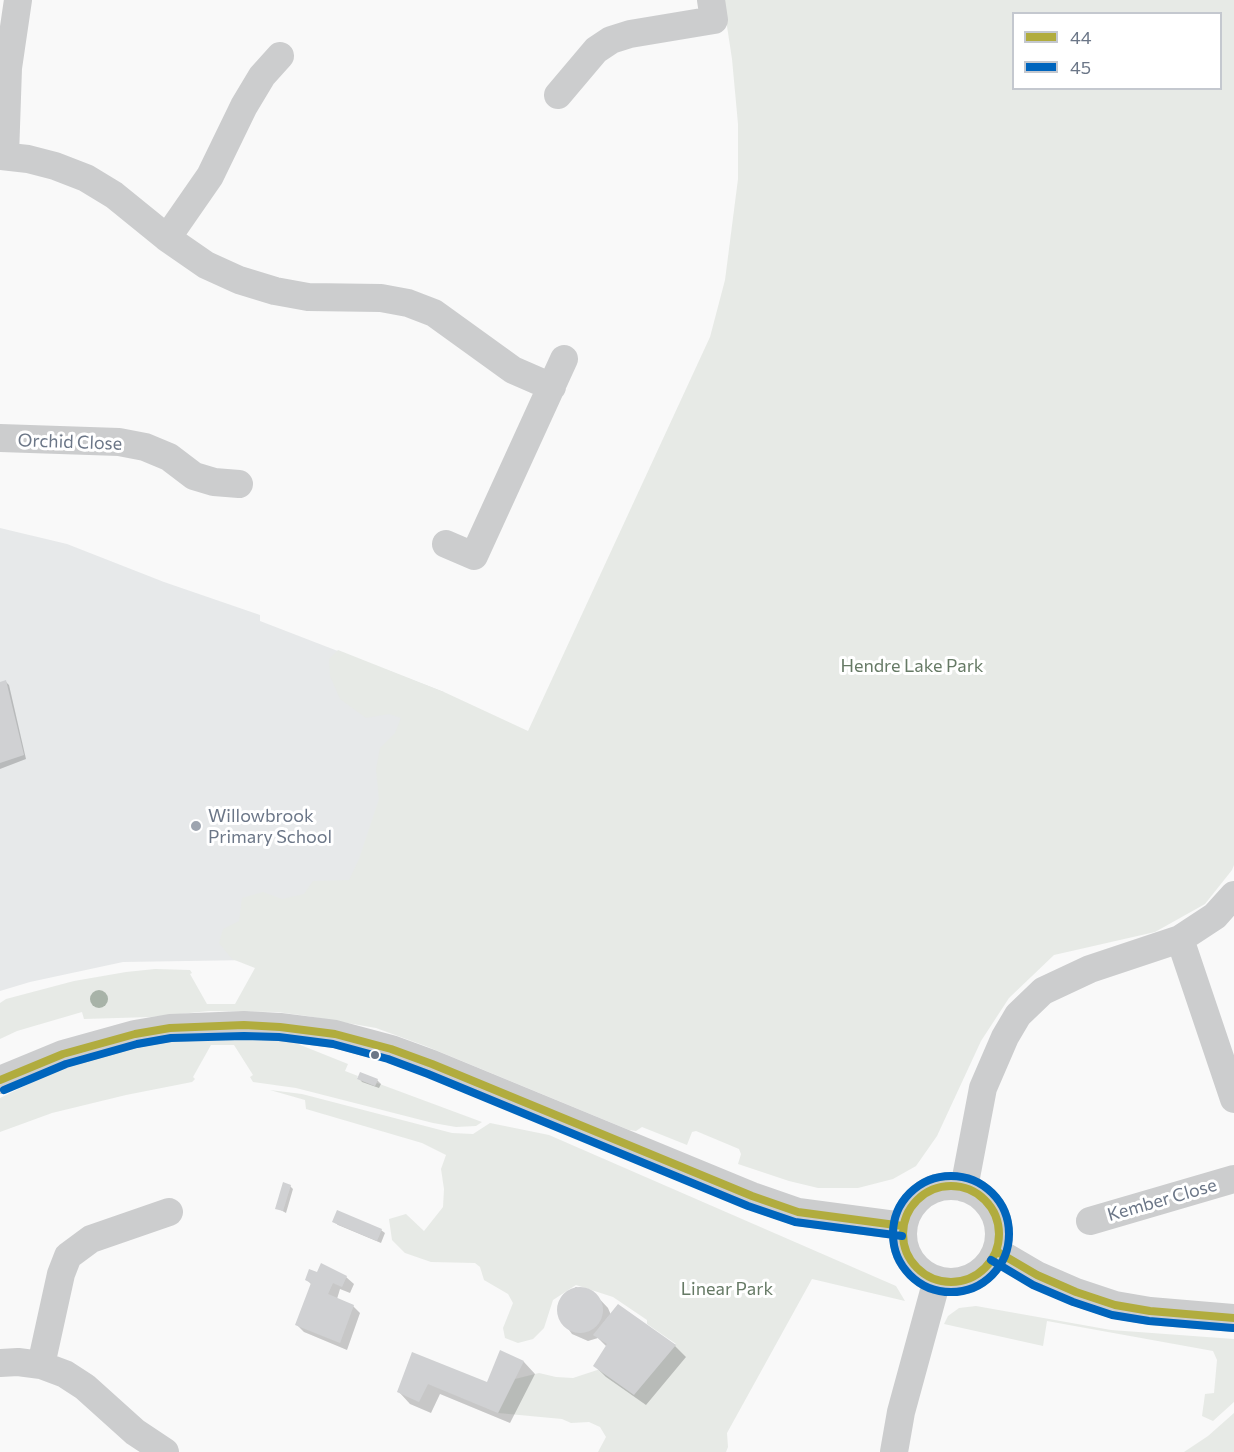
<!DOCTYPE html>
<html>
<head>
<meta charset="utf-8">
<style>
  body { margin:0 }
  #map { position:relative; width:1234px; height:1452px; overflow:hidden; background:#f9f9f9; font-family:Commissioner,sans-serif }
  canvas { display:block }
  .legend { position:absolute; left:1012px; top:12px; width:210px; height:78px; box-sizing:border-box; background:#fff; border:2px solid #c4c8cf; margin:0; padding:8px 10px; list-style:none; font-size:18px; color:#6b7687 }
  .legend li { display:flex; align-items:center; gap:12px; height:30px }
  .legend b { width:30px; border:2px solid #c4c8cf }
</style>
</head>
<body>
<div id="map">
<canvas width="1234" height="1452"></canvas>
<ul class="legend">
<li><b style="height:8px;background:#b1ac3e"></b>44</li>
<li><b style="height:8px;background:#0065bd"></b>45</li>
</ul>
</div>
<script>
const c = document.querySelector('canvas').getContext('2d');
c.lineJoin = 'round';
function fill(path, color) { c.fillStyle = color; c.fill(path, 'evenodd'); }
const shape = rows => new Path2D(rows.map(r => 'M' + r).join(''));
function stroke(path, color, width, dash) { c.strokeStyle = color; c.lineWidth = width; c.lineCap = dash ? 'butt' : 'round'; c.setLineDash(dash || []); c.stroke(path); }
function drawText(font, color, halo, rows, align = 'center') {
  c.font = font + ' Commissioner,sans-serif'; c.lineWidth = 6; c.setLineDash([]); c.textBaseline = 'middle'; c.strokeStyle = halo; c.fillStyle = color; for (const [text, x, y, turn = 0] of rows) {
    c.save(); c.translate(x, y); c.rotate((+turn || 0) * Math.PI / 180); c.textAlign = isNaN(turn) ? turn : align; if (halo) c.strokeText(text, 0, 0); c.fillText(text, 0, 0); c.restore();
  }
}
fill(shape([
  [0,528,67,544,164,582,260,615,260,621,444,692,335,971,251,960,123,962,30,982,0,991]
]), '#e7e9ea');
fill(shape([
  [723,0,1234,0,1234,865,1232,870,1205,904,1155,932,1054,955,1009,998,981,1041,937,1136,916,1166,893,1179,858,1188,818,1188,789,1181,738,1164,741,1154,739,1149,696,1131,692,1132,687,1145,642,1127,636,1131,629,1130,428,1047,376,1028,307,1016,277,1012,209,1011,151,1017,84,1019,82,1012,17,1031,0,1039,0,1003,6,999,74,981,126,972,155,969,190,970,192,973,190,974,207,1004,235,1004,255,968,232,959,219,943,223,929,239,921,242,898,263,892,282,899,304,894,313,881,349,880,359,859,379,799,376,770,380,748,395,733,401,718,389,714,366,718,340,699,330,676,329,659,338,650,444,692,528,731,710,337,725,280,738,179,738,124,732,59],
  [1014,14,1220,14,1220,88,1014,88],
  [235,1037,293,1042,348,1064,345,1071,358,1076,357,1078,375,1086,377,1083,482,1122,476,1126,456,1127,433,1123,296,1088,253,1082,250,1077,253,1075,234,1045,211,1045,193,1077,195,1079,192,1082,126,1095,52,1113,0,1132,0,1098,53,1072,122,1050,187,1039],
  [270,1090,302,1094,452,1133,473,1134,490,1123,549,1135,896,1286,905,1301,812,1279,727,1433,728,1447,726,1452,598,1452,606,1437,600,1427,589,1422,571,1423,562,1419,498,1413,515,1379,539,1373,556,1377,573,1378,676,1344,647,1324,647,1320,613,1297,576,1285,553,1300,544,1328,533,1339,518,1343,505,1338,503,1328,513,1303,508,1294,484,1280,480,1267,475,1263,431,1262,405,1253,392,1240,389,1219,406,1214,424,1231,443,1207,444,1189,441,1169,446,1155,422,1143,306,1109,305,1100],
  [976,1306,1111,1330,1234,1339,1234,1402,1213,1421,1202,1416,1205,1394,1214,1393,1217,1360,1213,1351,1047,1321,1043,1346,944,1324,948,1316,959,1308],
  [1234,1413,1234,1452,1184,1452,1208,1436]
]), '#e7eae6');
fill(shape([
  [6,682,9,685,26,759,0,769,0,684],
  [359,1078,377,1080,381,1084,379,1088,362,1082],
  [290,1186,293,1189,286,1213,277,1208],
  [334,1222,381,1230,385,1233,381,1243,338,1225],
  [318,1274,346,1277,354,1284,350,1293,340,1289,337,1299,353,1306,360,1313,347,1350,304,1332,297,1325,312,1285,307,1280],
  [576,1287,593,1292,608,1308,611,1315,675,1346,686,1357,646,1405,606,1377,595,1366,607,1347,598,1338,588,1341,572,1334,558,1315,558,1304,563,1295],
  [501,1352,524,1362,535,1374,510,1423,440,1394,431,1413,410,1404,399,1392,413,1354,488,1384]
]), '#0003');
fill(shape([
  [6,680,24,755,0,763,0,682],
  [360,1072,378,1079,375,1086,357,1079],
  [283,1182,291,1185,283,1211,275,1209],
  [337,1210,382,1229,377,1241,332,1222],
  [321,1263,347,1276,342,1287,333,1283,328,1294,354,1305,340,1343,295,1325,311,1283,305,1280,309,1269,317,1272],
  '557 1310a23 23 0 1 1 46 0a23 23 0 1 1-46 0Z',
  [618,1304,676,1345,634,1395,593,1366,607,1344,593,1335],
  [500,1350,524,1361,498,1413,428,1384,419,1402,397,1392,412,1352,487,1382]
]), '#d0d1d3');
stroke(shape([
  [558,95,596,50,611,40,630,34,714,20,711,0],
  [0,156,28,159,55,166,86,178,114,195,167,238,206,265,239,280,275,291,308,297,381,298,408,303,434,313,513,370,552,387],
  [5,156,8,68,18,0],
  [167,238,210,176,244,106,262,76,280,56],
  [0,438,119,442,145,447,169,457,194,476,214,482,239,484],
  [446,544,474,556,564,359],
  [1180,939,1234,1099],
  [0,1080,63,1054,135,1034,170,1028,244,1025,280,1027,335,1034,391,1049,432,1064,752,1196,798,1212,903,1226],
  '903 1234a48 48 0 1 1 96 0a48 48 0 1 1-96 0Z',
  [964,1188,983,1088,1005,1037,1018,1015,1043,991,1090,969,1180,939,1215,916,1234,895],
  [1090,1221,1234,1179],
  [996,1251,1037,1275,1076,1292,1115,1305,1150,1311,1234,1318],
  [0,1363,18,1362,41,1365,65,1374,85,1387,135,1432,165,1452],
  [41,1365,61,1274,68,1256,91,1239,169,1212],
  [894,1452,901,1412,937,1280]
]), '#cccdce', 28);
stroke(shape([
  [0,1080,63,1054,135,1034,170,1028,244,1025,280,1027,335,1034,391,1049,432,1064,752,1196,798,1212,903,1226],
  '903 1234a48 48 0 1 1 96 0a48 48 0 1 1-96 0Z',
  [996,1251,1037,1275,1076,1292,1115,1305,1150,1311,1234,1318]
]), '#b1ac3e', 8);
stroke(shape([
  [4,1090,66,1064,137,1044,171,1038,244,1036,279,1037,333,1044,388,1059,428,1074,748,1206,795,1222,902,1236],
  '893 1234a58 58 0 1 1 116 0a58 58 0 1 1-116 0Z',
  [991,1260,1033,1285,1073,1302,1112,1315,1149,1321,1233,1328]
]), '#0065bd', 8);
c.fillStyle = '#a8b3a8';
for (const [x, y] of [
  [99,999]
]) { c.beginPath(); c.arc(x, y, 9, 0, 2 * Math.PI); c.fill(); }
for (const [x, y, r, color] of [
  [196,826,6,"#9da4af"],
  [375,1055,5,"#6b7687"]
]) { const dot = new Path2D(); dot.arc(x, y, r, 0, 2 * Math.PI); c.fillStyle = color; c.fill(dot); stroke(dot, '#fff', 2); }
drawText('18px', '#6b7687', '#fff', [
  ["Orchid Close",70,442,2],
  ["Kember Close",1162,1200,-16]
]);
drawText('18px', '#667a65', '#fff', [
  ["Hendre Lake Park",912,666],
  ["Linear Park",727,1289]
]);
drawText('18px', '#6b7687', '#fff', [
  ["Willowbrook",208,816],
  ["Primary School",208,837]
], 'left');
</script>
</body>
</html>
